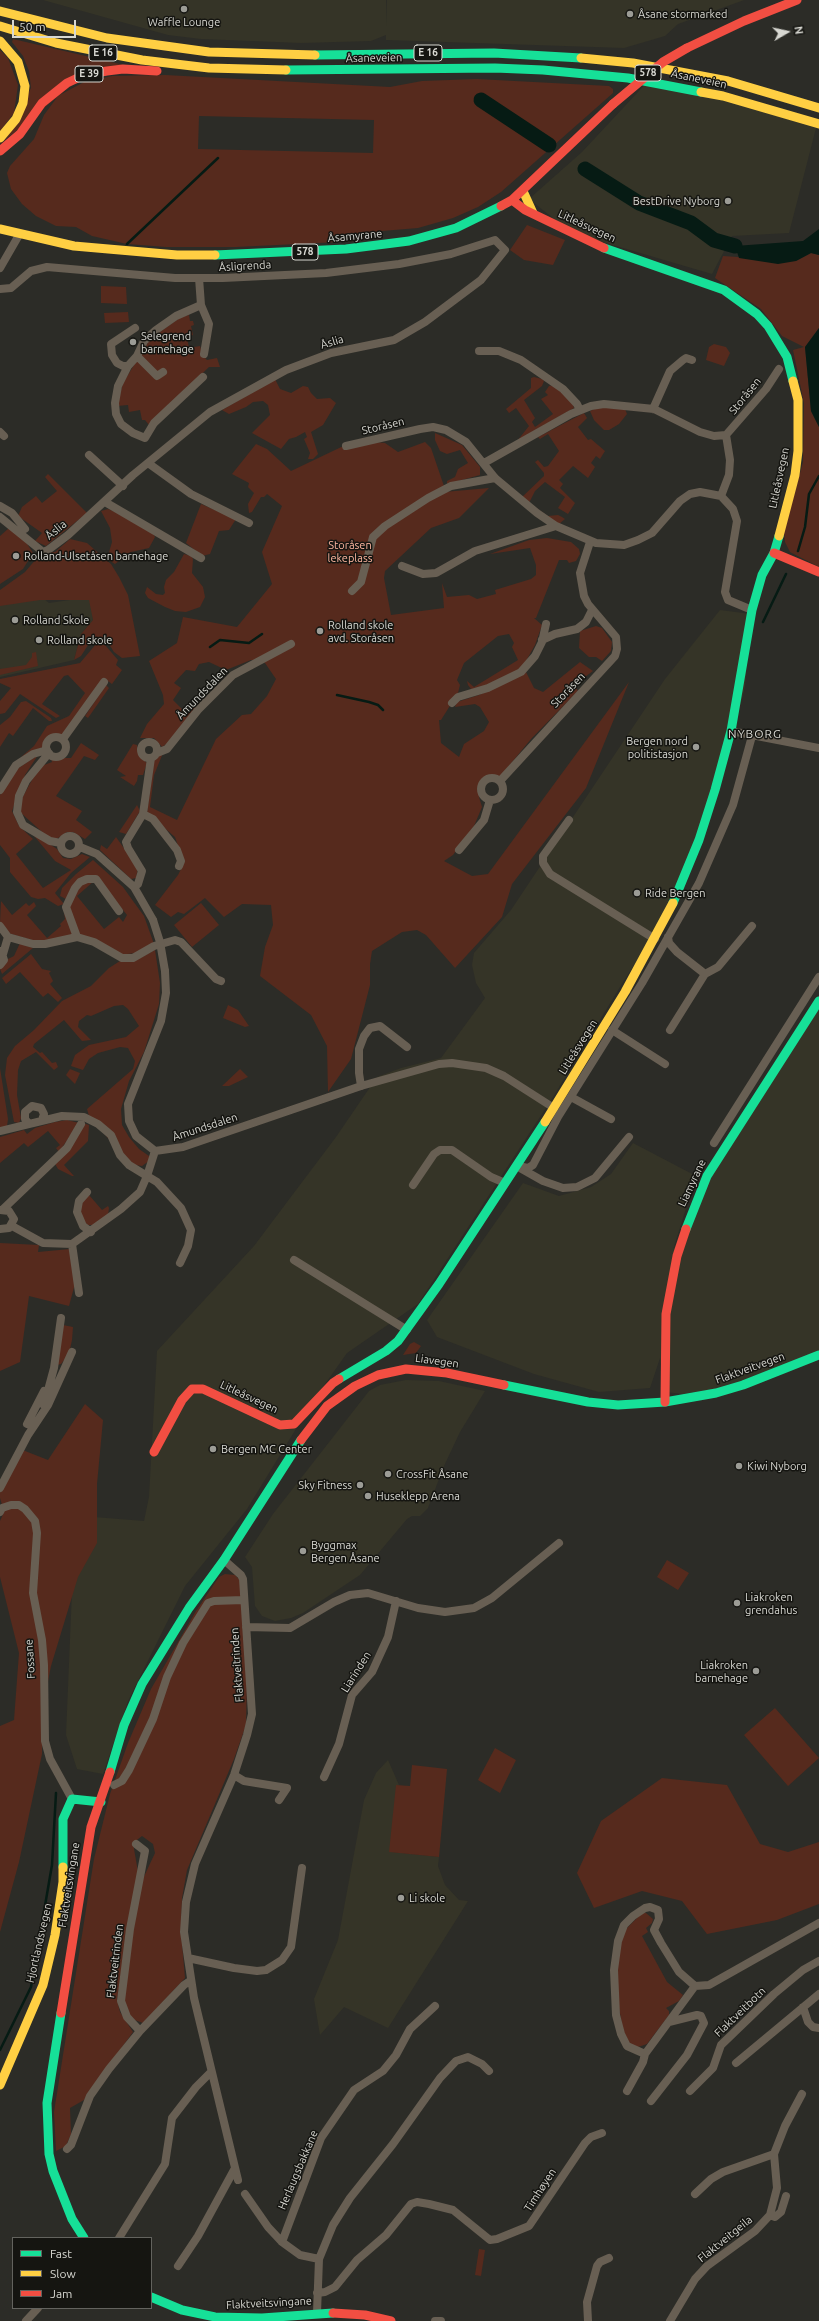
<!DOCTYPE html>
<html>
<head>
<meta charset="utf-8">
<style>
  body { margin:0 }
  #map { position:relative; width:819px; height:2321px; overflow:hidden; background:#2c2c27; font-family:Ubuntu,sans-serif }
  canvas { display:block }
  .legend { position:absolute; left:12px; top:2237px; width:140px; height:72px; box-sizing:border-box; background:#151511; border:1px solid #63635e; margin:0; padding:5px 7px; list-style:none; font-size:12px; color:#d8d8d2 }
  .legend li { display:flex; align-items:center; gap:8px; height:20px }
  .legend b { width:20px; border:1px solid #63635e }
  .north { position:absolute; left:767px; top:12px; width:40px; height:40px; -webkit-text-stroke:3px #151511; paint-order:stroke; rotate:81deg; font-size:11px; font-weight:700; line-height:16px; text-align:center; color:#d8d8d2 }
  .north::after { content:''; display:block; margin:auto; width:14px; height:18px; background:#d8d8d2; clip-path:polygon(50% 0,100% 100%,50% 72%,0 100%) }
  .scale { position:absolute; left:12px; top:20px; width:64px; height:18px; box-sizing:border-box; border:2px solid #d8d8d2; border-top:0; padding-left:5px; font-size:12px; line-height:14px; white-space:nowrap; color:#d8d8d2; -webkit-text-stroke:3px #151511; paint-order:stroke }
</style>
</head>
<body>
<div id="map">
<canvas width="819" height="2321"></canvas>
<ul class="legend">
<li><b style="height:5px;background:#16e098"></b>Fast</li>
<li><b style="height:5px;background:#ffcf43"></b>Slow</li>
<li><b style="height:5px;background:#f24e42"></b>Jam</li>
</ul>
<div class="north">N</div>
<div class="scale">50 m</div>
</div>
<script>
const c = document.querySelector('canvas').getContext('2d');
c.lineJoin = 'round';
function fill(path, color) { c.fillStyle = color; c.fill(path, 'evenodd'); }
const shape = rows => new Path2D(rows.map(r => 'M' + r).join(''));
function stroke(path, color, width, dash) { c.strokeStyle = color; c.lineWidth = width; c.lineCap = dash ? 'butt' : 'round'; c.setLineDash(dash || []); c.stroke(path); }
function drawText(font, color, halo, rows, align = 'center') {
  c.font = font + ' Ubuntu,sans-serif'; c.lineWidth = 3; c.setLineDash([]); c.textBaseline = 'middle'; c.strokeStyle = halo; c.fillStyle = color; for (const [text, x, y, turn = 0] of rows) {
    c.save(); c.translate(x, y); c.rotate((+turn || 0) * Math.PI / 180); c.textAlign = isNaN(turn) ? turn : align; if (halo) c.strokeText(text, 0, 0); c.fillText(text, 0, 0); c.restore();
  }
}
fill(shape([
  [43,0,386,0,386,26,387,0,744,0,678,24,665,36,624,48,386,40,386,35,371,41,301,43,201,39,168,35],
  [652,77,816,128,789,233,732,236,712,274,572,233,529,199,582,152],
  [42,597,49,603,91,597,93,620,81,634,74,660,0,677,0,602],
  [720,610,751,614,745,687,717,795,672,908,623,982,553,1097,418,1304,347,1353,313,1401,247,1509,185,1586,128,1701,103,1774,77,1769,66,1735,73,1567,94,1517,144,1521,149,1497,157,1351,254,1246,336,1137,377,1077,401,1068,441,1058,485,998,476,983,472,965,474,953,511,910,665,679],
  [819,1002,819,1354,754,1383,683,1394,665,1392,660,1358,650,1388,599,1392,534,1374,437,1337,427,1320,523,1183,559,1196,591,1187,611,1174,633,1143,696,1176,673,1250,710,1175],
  [406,1380,439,1381,485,1391,460,1432,444,1466,428,1508,420,1516,412,1516,407,1519,360,1575,303,1613,291,1618,275,1621,262,1616,255,1606,252,1567,245,1557,273,1514,369,1391,380,1385],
  [388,1760,399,1785,393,1852,439,1857,438,1866,445,1885,459,1900,468,1901,388,2028,344,2007,320,2035,314,1999,338,1940,364,1800,376,1773]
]), '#353427');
fill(shape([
  [13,39,124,65,89,71,0,144,31,88,29,71,23,56,12,42],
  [0,50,8,58,18,85,14,113,0,131],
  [165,75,390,87,422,81,477,79,609,86,613,89,613,93,501,192,478,207,453,218,418,228,382,231,359,241,236,247,166,247,127,244,92,236,76,227,56,226,36,216,22,204,11,189,7,173,10,166,34,139,44,115,58,96,84,82,112,76],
  [199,116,374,120,373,153,198,149],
  [527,225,565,240,553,265,524,260,510,250],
  [811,253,819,255,819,328,805,347,811,411,819,427,819,567,790,552,785,542,784,532,803,462,804,403,793,350,804,347,782,336,761,309,715,278,723,256,796,261],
  [101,286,126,287,127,304,101,303],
  [128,312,129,322,105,323,104,313],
  [189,315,190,321,193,321,194,325,191,326,193,335,187,337,189,348,200,346,203,356,207,360,217,358,220,367,209,367,149,425,145,420,142,420,140,410,129,412,128,405,117,406,123,383,150,339,181,317],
  [714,344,726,347,730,353,724,366,706,360,709,347],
  [534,377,542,379,544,381,542,386,524,400,535,418,532,422,535,427,553,414,541,399,548,395,545,392,549,386,553,385,572,402,574,408,517,441,529,426,516,408,509,413,506,409,531,388,531,378],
  [275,379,280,389,291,393,303,386,308,387,311,393,317,399,330,398,336,403,323,425,311,432,318,454,313,459,308,459,310,453,304,439,307,437,305,432,296,437,289,439,281,449,252,433,270,415,268,405,263,401,253,402,246,407,229,414,222,410],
  [599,407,625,409,627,414,619,424,609,430,604,430,594,420,590,411],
  [584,413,587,418,578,427,588,440,591,439,605,451,600,459,596,456,591,463,595,467,588,478,573,466,559,480,563,484,560,488,575,503,568,514,558,508,565,497,545,482,535,491,529,503,548,516,558,515,562,517,565,519,559,524,521,498,544,476,544,473,535,462,538,460,544,467,548,466,559,451,548,434,540,439,538,437],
  [435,433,462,445,480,467,480,475,447,484,447,481,455,477,458,469,468,463,460,450,447,454,440,451,435,440],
  [356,440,385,443,398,452,425,442,431,448,444,486,444,492,489,488,459,518,431,528,385,571,384,578,391,615,444,608,442,583,447,597,469,595,477,599,496,594,495,590,531,579,536,575,536,565,530,548,490,554,529,540,547,538,571,542,579,549,580,554,576,561,569,563,567,560,559,560,536,618,534,618,542,625,535,645,522,668,479,689,471,689,468,685,467,681,474,687,518,660,512,647,514,643,509,634,498,636,464,663,457,680,460,685,458,693,441,720,439,720,441,743,459,757,464,744,484,731,489,722,480,707,475,704,455,707,457,702,479,695,526,672,534,688,543,692,580,662,593,671,574,685,578,691,531,739,499,778,487,777,479,783,479,797,482,807,474,826,453,855,444,861,472,876,488,874,629,682,586,788,512,884,502,917,455,968,426,935,417,930,402,932,372,951,370,964,370,985,351,1059,328,1092,327,1046,311,1015,260,976,265,947,273,925,271,905,242,904,224,917,205,898,184,914,178,912,171,917,155,905,178,875,184,863,175,837,147,813,154,760,163,753,154,775,150,807,177,820,216,739,242,715,251,714,267,696,276,679,265,663,258,660,251,660,226,670,209,662,199,664,195,671,186,670,174,683,181,688,173,700,183,710,188,710,193,703,198,707,168,743,162,747,154,738,140,738,147,724,164,704,163,695,149,661,177,643,183,617,237,627,272,584,262,552,282,506,267,494,264,497,261,497,252,512,249,513,248,504,254,493,248,487,249,483,232,474,256,444,267,449,291,471],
  [48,474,87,513,46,546,35,541,42,533,18,516,22,507,36,496,42,503,57,491,45,477],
  [201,504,236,519,229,530,219,531,210,554,202,556,186,543],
  [108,509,123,515,152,532,155,537,149,548,131,552,115,564,107,559,112,542,110,528,101,511],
  [9,528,24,539,33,553,23,569,0,584,0,536],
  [70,539,87,543,111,564,119,577,128,595,140,656,122,658,114,652,107,641,99,637,92,639,81,656,74,660,81,634,93,620,89,600,40,600,0,606,0,590,25,572,42,552,55,552],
  [184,554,191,556,193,559,192,573,203,587,205,597,200,607,186,612,175,611,165,607,148,598,145,593,147,587,156,594,163,595,165,593,164,587,166,580,174,572],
  [596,626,602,628,612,642,611,651,602,661,596,657,589,657,579,648,580,631],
  [96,644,105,645,118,660,116,665,122,670,112,684,105,679,64,735,51,735,44,740,43,747,21,757,34,746,47,726,69,716,85,693,68,675,64,676,42,704,60,716,56,718,20,694,5,713,0,714,0,701,11,688,0,683,0,679,80,663],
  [36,652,38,666,0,675,0,669,26,665,32,657,32,653],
  [106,685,109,688,88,718,85,716],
  [26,701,51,718,52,721,49,721,33,708,13,736,9,733,0,747,0,725,10,717,21,702],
  [81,743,99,755,95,760,84,756,56,796,82,811,76,820,92,832,85,839,73,832,67,832,58,838,50,839,21,813,21,800,39,767,52,762,51,758,71,758],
  [133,744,137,745,139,756,147,763,143,775,138,775,137,781,134,786,120,777,126,776,117,770],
  [38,755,25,775,12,811,19,826,33,839,16,854,43,888,71,870,55,861,30,831,57,849,63,858,71,859,82,854,90,857,71,873,55,893,64,904,58,906,45,898,38,899,31,897,10,872,10,858,0,845,0,795,17,769],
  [137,805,140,811,126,834,119,832],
  [116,837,138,868,136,878,131,879,100,850,101,845,107,849],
  [93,860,123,887,133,901,144,916,154,944,136,953,119,955,79,934,69,906,82,883,94,881,77,896,104,929,119,917,123,922,127,915,96,876,86,876,66,899,60,896,62,888,76,874],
  [1,901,12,915,26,903,29,906,34,902,36,906,27,915,47,938,61,926,60,924,65,919,64,913,77,937,45,944,8,933,0,923],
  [201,903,219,925,192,947,174,925],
  [20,943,33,948,2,974,0,969,8,959,14,956],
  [155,950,160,983,159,1004,144,1052,129,1081,121,1109,122,1125,129,1137,139,1149,149,1156,149,1161,142,1166,135,1165,125,1158,89,1116,87,1109,133,1069,135,1061,128,1048,120,1047,98,1053,89,1059,83,1070,71,1066,75,1055,89,1045,126,1037,139,1026,128,1009,123,1005,114,1006,91,1016,87,1015,79,1021,78,1027,91,1040,82,1041,64,1020,34,1044,33,1047,40,1053,42,1052,52,1063,56,1062,58,1067,54,1070,36,1052,21,1061,18,1070,17,1095,21,1118,19,1123,14,1122,5,1075,7,1058,15,1046,34,1030,62,1001,91,986,109,968,120,961,142,957],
  [31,954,42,969,51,971,49,973,53,981,50,984,62,998,58,1002,48,993,43,997,20,972,6,984,2,978],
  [228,1005,238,1010,249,1026,245,1027,223,1018],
  [0,1068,8,1119,7,1126,0,1129],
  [70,1069,80,1073,75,1084,66,1075],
  [240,1069,248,1077,229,1086,222,1086],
  [67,1120,79,1123,59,1152,56,1148,60,1145,48,1131,28,1147,24,1143,0,1163,0,1137,24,1130,27,1134,35,1128,55,1122],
  [83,1123,89,1125,88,1141,64,1165,74,1176,72,1176,58,1169,54,1162],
  [89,1195,102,1210,108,1206,109,1208,108,1215,94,1225,88,1225,83,1221,80,1211,82,1202],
  [0,1243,39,1245,38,1252,70,1249,76,1280,69,1306,29,1296,20,1362,0,1371],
  [63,1325,73,1327,72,1340,69,1354,61,1364,57,1365],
  [414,1342,421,1346,416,1353,403,1355,410,1344],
  [85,1404,103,1420,97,1484,97,1543,78,1577,51,1666,43,1707,42,1754,19,1862,0,1932,0,1726,14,1720,19,1653,0,1577,0,1521,4,1512,0,1498,0,1486,20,1449,48,1460],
  [667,1560,689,1573,678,1590,657,1577],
  [225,1574,235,1575,240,1580,247,1679,246,1725,234,1759,187,1870,182,1898,181,1932,185,1978,143,2023,132,2019,123,2006,123,1993,141,1883,155,1853,153,1844,142,1836,133,1843,138,1872,117,2000,120,2012,133,2032,84,2100,70,2108,71,2134,66,2146,56,2151,54,2112,94,1859,110,1794,128,1743,151,1689,196,1611,219,1577],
  [775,1708,819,1758,788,1786,744,1735],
  [495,1748,516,1760,500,1793,478,1780],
  [412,1765,447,1769,439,1857,389,1852,396,1785,410,1786],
  [662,1778,727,1785,760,1844,788,1852,819,1842,819,1904,777,1920,707,1934,682,1901,642,1891,594,1908,577,1873,601,1821],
  [642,1913,646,1913,653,1919,652,1923,646,1928,648,1932,642,1936,667,1982,683,1995,679,2001,666,2008,669,2011,669,2015,647,2044,635,2048,629,2043,623,2030,619,2008,617,1971,620,1944,624,1931],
  [479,2249,485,2250,481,2276,475,2275]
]), '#562a1d');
fill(shape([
  [819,229,819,255,811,253,796,261,778,264,739,258,735,246,803,241],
  [819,328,819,427,811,411,805,347]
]), '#061b14');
stroke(shape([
  [127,244,218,158],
  [798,551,805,527,809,494,819,476],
  [763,622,786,574],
  [210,647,220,640,249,643,262,634],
  [337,695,369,702,378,705,383,710],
  [0,2050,31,1987,52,1865,56,1793]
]), '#061b14', 2.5);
stroke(shape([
  [481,100,549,145],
  [585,169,639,203,691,223,714,240,735,246]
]), '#061b14', 15);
stroke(shape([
  [0,268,19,235],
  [0,289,11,288,31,271,47,267,175,278,223,278,326,273,399,264,451,254,495,240,505,250,481,280,425,322,394,340,331,353,286,370,210,412,133,475,68,535,48,550,43,552,0,517],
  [201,305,209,324,204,354],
  [135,328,111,344,112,355,117,363,123,366,128,366,137,356,144,341,156,330,176,316,201,305,199,278],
  [479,351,499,351,521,360,563,389,577,404,580,410],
  [137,356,157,376,163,372],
  [128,366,118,386,115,403,116,414,121,424,133,433,145,438,154,423,203,377],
  [653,409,670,371,683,360,686,358,692,360],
  [0,432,4,436],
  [726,435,766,389,779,369],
  [346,446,420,429,433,427,446,430,466,442,495,478,537,513,556,526,596,543,624,545,638,540,652,533,680,501,690,494,700,492,721,496,733,509,737,521,725,592,728,600,752,610],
  [89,455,123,486],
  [148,463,191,494,249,523],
  [484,463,571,414,591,406,604,404,654,409,700,432,714,436,726,435,730,460,729,475,721,496],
  [105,502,201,558],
  [0,506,12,513,25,529],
  [402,566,423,574,436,573,475,551,556,526],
  [352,591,361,582,373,537,385,526,428,498,451,486,495,478],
  [542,640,555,634,577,629,586,622,592,610],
  [452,703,458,697,488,688,521,672,535,656,542,642,546,624],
  [731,731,819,748],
  '46 747a10 10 0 1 1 20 0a10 10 0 1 1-20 0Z',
  [63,739,104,682],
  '141 750a8 8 0 1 1 16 0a8 8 0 1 1-16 0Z',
  [49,753,26,781,19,796,17,812,23,825,50,841,61,843],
  [157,753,167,749,198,710,233,675,291,644],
  [151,758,143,814,126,842,128,848,142,871,138,884,134,887,153,920],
  '481 789a11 11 0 1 1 22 0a11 11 0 1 1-22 0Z',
  [500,781,615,656,617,649,616,637,588,604,584,596,580,573,590,542],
  [0,790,16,765,33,754,47,750],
  [143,814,153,819,177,850,181,861,179,866],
  [569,820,543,856,543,863,550,874,655,939],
  '61 845a9 9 0 1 1 18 0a9 9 0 1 1-18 0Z',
  [80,847,97,854,134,887],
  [459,850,484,820,490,800],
  [0,926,8,937,33,944,45,944,77,937,94,942,122,958,133,958,154,946,175,940,181,942,216,979,221,981],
  [77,937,66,907,75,888,80,882,87,879,96,879,119,911],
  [668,937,669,943,677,952,705,974,718,967,752,926],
  [3,954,8,937],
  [0,965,4,960,1,951],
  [165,971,166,993,161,1021,128,1104,129,1121,136,1136,155,1151,183,1147,361,1086,439,1064,452,1063,486,1068,504,1076,554,1108],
  [612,1030,665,1064],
  [670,1030,705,974],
  [361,1086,359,1073,359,1049,364,1036,370,1028,380,1026,407,1047],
  [571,1097,611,1119],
  [29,1124,25,1119,25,1112,32,1106,41,1108,44,1114,42,1120],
  [0,1131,62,1116,84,1117,98,1124,111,1135,120,1155,129,1165,147,1176,155,1151],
  [714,1143,819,977],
  [518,1166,528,1168,533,1165,558,1117,642,983,699,883,733,805,752,736],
  [520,1168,543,1181,563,1188,577,1187,595,1178,629,1137],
  [413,1185,434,1154,440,1150,452,1150,491,1177,505,1183],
  [87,1192,79,1201,77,1212,83,1226,91,1232],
  [0,1210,9,1211,14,1219,9,1228,0,1229],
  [2,1210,67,1148,81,1124],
  [12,1226,43,1243,72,1244,121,1209,140,1192,147,1176,157,1182,181,1208,191,1230,188,1246,180,1263],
  [72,1244,79,1293],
  [294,1260,407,1330],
  [44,1405,54,1368,61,1318],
  [27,1424,44,1391],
  [0,1488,28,1435,48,1405,72,1352],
  [0,1512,2,1508,11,1505,19,1505,25,1509,35,1521,37,1533,33,1593,42,1640,44,1665,45,1741,50,1759,72,1799],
  [224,1560,241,1575,243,1579,252,1714,247,1735,234,1775,195,1864,186,1902,184,1932,194,1998,238,2180],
  [246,1627,290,1628,334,1602,350,1595,368,1593,418,1608,445,1612,474,1608,492,1598,559,1543],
  [234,1775,244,1781,287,1788,279,1800],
  [324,1777,339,1744,352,1695,372,1672,388,1637,396,1601],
  [114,1785,122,1781,129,1770,153,1719,167,1677,183,1643,208,1603,214,1601,243,1600],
  [136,1844,145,1851,130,1929,121,2001,127,2017,140,2031],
  [188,1958,234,1968,257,1971,266,1970,282,1960,291,1947,302,1868],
  [803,2007,808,2022,813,2027,819,2028],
  [645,2054,627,2046,621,2034,616,2015,614,1970,618,1941,624,1925,633,1916,645,1908,650,1907,658,1910,659,1919,654,1930,661,1943,679,1972,695,1986],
  [736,2063,819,1994],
  [627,2091,643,2062,645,2054,695,1986,709,1985,819,1923],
  [690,2091,713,2068,721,2045,774,1994,803,1970,819,1961],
  [651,2101,687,2055,704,2023,701,2016,697,2015,669,2022],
  [67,2149,71,2145,90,2096,109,2069,140,2031,184,1985,190,1981],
  [245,2194,268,2227,282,2242,300,2255,319,2259],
  [695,2194,711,2179,723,2172,774,2154],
  [770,2215,775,2217,781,2212,786,2196],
  [119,2238,165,2164,172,2118,196,2087,211,2072],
  [282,2242,321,2138,354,2090,383,2071,396,2055,410,2029,435,2006],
  [178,2266,198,2236,234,2170],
  [317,2293,325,2292,335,2287,357,2260,386,2235,411,2204,417,2202,429,2204,453,2210,490,2240,497,2239,529,2226,585,2143,591,2137,602,2133],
  [317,2313,319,2259,333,2225,350,2198,393,2144,440,2078,456,2061,468,2057,482,2064,489,2071],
  [26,2321,38,2308],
  [435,2321,441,2321],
  [588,2321,587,2302,597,2266,600,2262,609,2258],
  [670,2321,695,2279,707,2266,755,2231,770,2215,777,2188,774,2154,785,2126,802,2094]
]), '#685f53', 8);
stroke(shape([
  [315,55,494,53,581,58],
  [286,70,495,68,543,70,628,78,701,92],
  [604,248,724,290,757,314,768,326,787,357,793,381],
  [215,255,346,249,409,241,456,228,501,206],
  [673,903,699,840,715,790,731,731,752,610,762,575,774,553,779,536],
  [686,1229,707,1176,819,1001],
  [339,1379,386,1351,398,1341,439,1284,545,1122],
  [504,1385,588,1402,618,1405,665,1402,716,1393,743,1385,819,1355],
  [110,1772,124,1725,142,1684,189,1608,224,1560,301,1440],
  [63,1867,63,1819,72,1799,101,1802],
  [61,2013,47,2103,49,2154,53,2171,72,2219,84,2238],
  [151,2297,182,2310,215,2317,262,2318,333,2313]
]), '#16e098', 9);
stroke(shape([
  [0,11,107,38,209,52,315,55],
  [0,26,56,43,142,60,209,68,286,70],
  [0,41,18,62,25,86,23,103,16,119,0,138],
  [581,58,633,63,728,81,819,108],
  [701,92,723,96,819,124],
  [523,191,533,213],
  [0,229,74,246,177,255,215,255],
  [779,536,795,475,798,451,798,400,793,381],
  [545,1122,625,992,673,903],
  [0,2085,43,1985,55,1935,63,1882,63,1867]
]), '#ffcf43', 9);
stroke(shape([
  [687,48,744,21,797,0],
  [0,151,20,134,42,103,67,83,84,75,107,71,123,69,157,71],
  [512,200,525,210,604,248],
  [501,206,512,200,613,104],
  [774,553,819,572],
  [665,1402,666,1314,677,1256,686,1229],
  [301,1440,327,1406,355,1386,378,1375,406,1369,447,1373,504,1385],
  [154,1452,182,1400,192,1389,203,1389,280,1425,294,1424,333,1383,339,1379],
  [61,2013,91,1827,110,1772],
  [333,2313,365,2315,391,2321]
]), '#f24e42', 9);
stroke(shape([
  [153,920,160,942,165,971]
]), '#685f53', 8);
stroke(shape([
  [613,104,663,62,687,48]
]), '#f24e42', 9);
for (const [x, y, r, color] of [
  [184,9,4,"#9c9c96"],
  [630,14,4,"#9c9c96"],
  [728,201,4,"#9c9c96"],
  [133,342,4,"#9c9c96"],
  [16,556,4,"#9c9c96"],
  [15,620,4,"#9c9c96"],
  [320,631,4,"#9c9c96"],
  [39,640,4,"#9c9c96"],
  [696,747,4,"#9c9c96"],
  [637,893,4,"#9c9c96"],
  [213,1449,4,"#9c9c96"],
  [739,1466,4,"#9c9c96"],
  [388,1474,4,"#9c9c96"],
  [360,1485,4,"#9c9c96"],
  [368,1496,4,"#9c9c96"],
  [303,1551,4,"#9c9c96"],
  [737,1603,4,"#9c9c96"],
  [756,1671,4,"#9c9c96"],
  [401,1898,4,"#9c9c96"]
]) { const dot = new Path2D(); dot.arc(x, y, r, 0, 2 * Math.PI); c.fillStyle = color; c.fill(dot); stroke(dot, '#151511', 1.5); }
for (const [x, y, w] of [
  [103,53,28],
  [428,53,28],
  [648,73,26],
  [89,74,28],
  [305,252,26]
]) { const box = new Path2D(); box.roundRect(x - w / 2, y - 8, w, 16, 3); c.fillStyle = '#151511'; c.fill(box); stroke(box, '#d8d8d2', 1); }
drawText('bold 10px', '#d8d8d2', null, [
  ["E 16",103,53],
  ["E 16",428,53],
  ["578",648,73],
  ["E 39",89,74],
  ["578",305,252]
]);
drawText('11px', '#d8d8d2', '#151511', [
  ["Åsane stormarked",638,14],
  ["Waffle Lounge",184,22,"center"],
  ["BestDrive Nyborg",720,201,"right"],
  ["Selegrend",141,336],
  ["barnehage",141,349],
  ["Rolland-Ulsetåsen barnehage",24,556],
  ["Rolland Skole",23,620],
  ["Rolland skole",328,625],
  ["avd. Storåsen",328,638],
  ["Rolland skole",47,640],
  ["Bergen nord",688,741,"right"],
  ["politistasjon",688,754,"right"],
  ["Ride Bergen",645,893],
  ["Bergen MC Center",221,1449],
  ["Kiwi Nyborg",747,1466],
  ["CrossFit Åsane",396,1474],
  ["Sky Fitness",352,1485,"right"],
  ["Huseklepp Arena",376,1496],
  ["Byggmax",311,1545],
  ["Bergen Åsane",311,1558],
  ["Liakroken",745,1597],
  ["grendahus",745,1610],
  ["Liakroken",748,1665,"right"],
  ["barnehage",748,1678,"right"],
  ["Li skole",409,1898]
], 'left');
drawText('11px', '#d8d8d2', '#151511', [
  ["Åsaneveien",374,58,-1],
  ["Åsaneveien",699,79,12],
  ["Litleåsvegen",587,226,25],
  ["Åsamyrane",355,236,-5],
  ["Åsligrenda",245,266,-3],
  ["Åslia",332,342,-16],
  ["Storåsen",745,396,-51],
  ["Storåsen",383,426,-13],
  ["Litleåsvegen",779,478,-78],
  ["Åslia",56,530,-39],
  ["Storåsen",568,690,-46],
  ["Åmundsdalen",202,693,-46],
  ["Litleåsvegen",578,1047,-58],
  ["Åmundsdalen",205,1127,-18],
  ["Liamyrane",692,1183,-65],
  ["Liavegen",437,1361,8],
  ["Flaktveitvegen",750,1368,-20],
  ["Litleåsvegen",249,1397,25],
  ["Fossane",30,1659,-94],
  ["Flaktveitrinden",237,1665,-94],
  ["Liarinden",356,1672,-58],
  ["Flaktveitsvingane",69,1885,-81],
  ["Hjortlandsvegen",39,1943,-77],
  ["Flaktveitrinden",115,1961,-83],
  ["Flaktveitbotn",740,2012,-44],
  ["Herlaugsbakkane",298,2170,-67],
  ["Timhøyen",540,2190,-57],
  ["Flaktveitgeila",725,2239,-39],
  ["Flaktveitsvingane",269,2303,-3]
]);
drawText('11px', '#feb6a0', '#151511', [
  ["Storåsen",350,545],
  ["lekeplass",350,558]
]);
c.letterSpacing = '1px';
drawText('12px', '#d8d8d2', '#151511', [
  ["NYBORG",755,734]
]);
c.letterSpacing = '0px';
</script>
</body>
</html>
